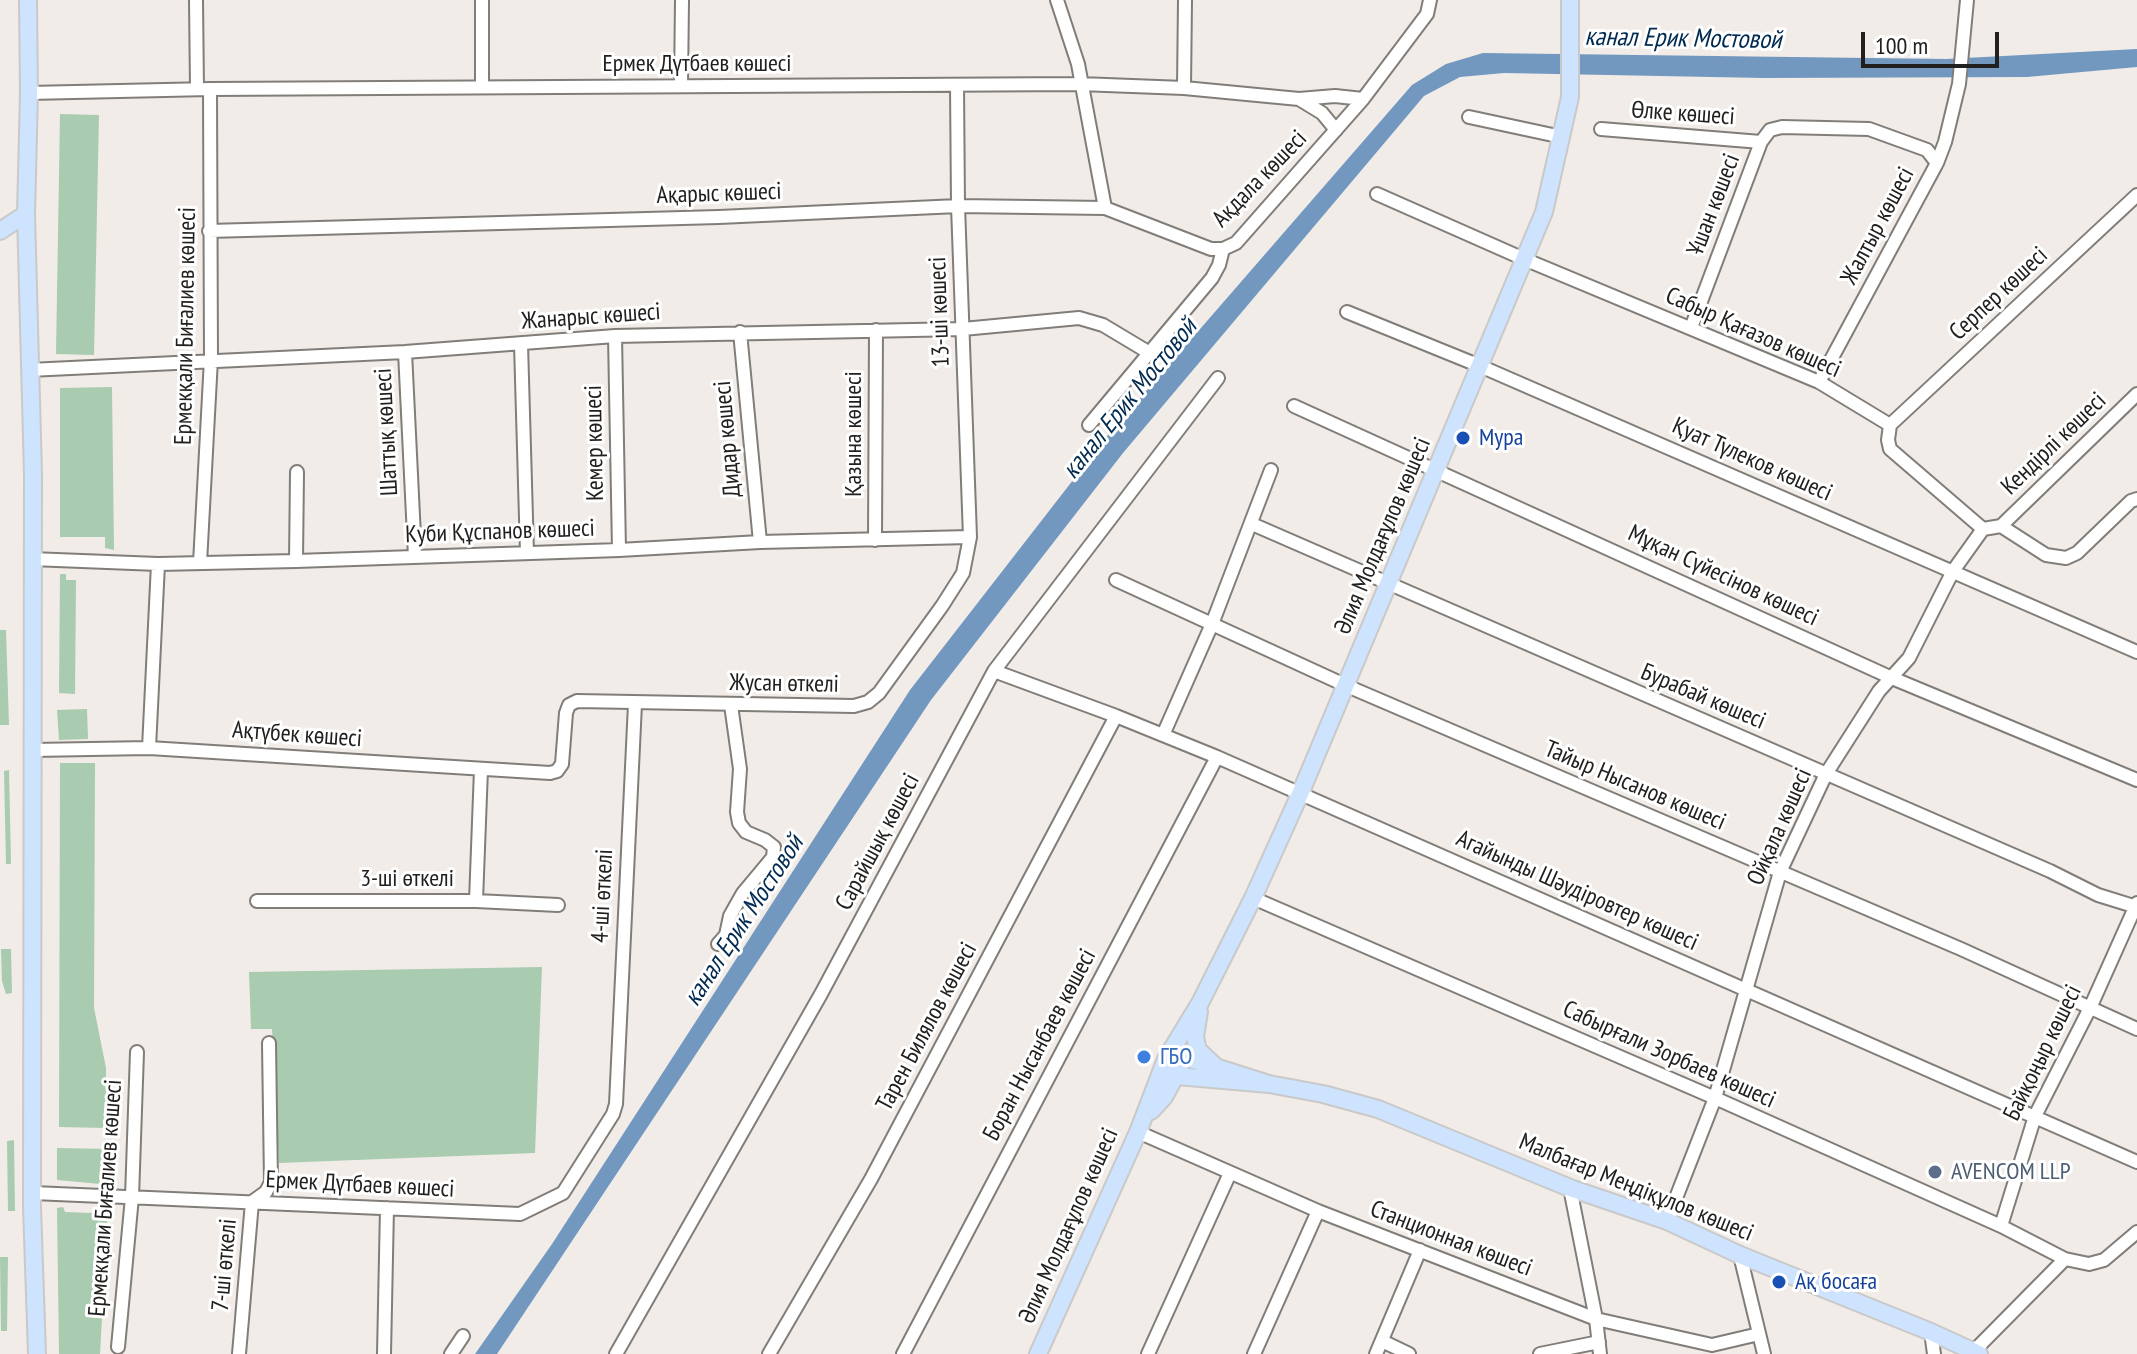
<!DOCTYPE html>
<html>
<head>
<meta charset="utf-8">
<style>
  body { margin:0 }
  #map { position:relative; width:2137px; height:1354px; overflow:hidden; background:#f1ece7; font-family:"PT Sans Narrow",sans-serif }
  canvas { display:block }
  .scale { position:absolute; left:1861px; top:32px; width:138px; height:36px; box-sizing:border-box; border:4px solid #21201e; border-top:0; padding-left:10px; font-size:24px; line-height:28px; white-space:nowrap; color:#21201e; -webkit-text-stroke:6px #fff; paint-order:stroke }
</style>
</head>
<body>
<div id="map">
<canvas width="2137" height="1354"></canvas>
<div class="scale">100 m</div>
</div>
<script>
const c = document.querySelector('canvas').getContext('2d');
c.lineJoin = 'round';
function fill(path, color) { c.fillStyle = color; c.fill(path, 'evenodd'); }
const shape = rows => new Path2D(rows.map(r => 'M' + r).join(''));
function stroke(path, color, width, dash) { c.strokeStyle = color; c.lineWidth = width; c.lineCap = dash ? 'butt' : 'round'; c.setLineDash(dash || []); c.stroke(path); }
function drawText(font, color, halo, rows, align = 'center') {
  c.font = font + ' "PT Sans Narrow",sans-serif'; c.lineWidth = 6; c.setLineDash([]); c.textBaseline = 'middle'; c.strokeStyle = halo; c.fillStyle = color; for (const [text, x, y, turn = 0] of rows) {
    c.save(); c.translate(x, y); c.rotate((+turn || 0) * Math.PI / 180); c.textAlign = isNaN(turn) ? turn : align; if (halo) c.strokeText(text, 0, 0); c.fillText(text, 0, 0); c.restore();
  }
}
fill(shape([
  [60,114,99,115,94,355,56,354],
  [112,387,114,550,105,548,105,537,60,537,60,388],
  [60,574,66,574,66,580,76,580,75,694,59,693],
  [0,630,6,630,9,725,0,725],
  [87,709,88,739,59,740,57,710],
  [60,763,95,763,94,1008,106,1068,106,1128,59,1127],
  [9,770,11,864,6,864,4,771],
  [1,949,11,949,12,993,6,994,2,981],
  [542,967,535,1153,279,1163,272,1029,251,1029,249,972],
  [14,1140,15,1211,8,1211,7,1141],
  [57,1148,111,1149,111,1185,57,1180],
  [63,1207,65,1212,91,1213,108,1209,100,1354,59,1354,57,1208],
  [0,1257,8,1257,7,1331,1,1331]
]), '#a9cbaf');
fill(shape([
  [2137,49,2137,67,2027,77,1764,78,1504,73,1460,77,1424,96,1123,453,931,700,497,1354,475,1354,552,1244,910,690,1108,435,1412,85,1446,64,1483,53,1946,59]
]), '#7298c0');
const minor = shape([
  [196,0,197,89],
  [482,0,482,87],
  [1057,0,1078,64,1105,208],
  [681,86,682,0],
  [1184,88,1185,0],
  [29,93,210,89,1080,84,1184,88,1299,99,1335,96,1363,99],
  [1299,99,1322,113,1336,130],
  [1469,117,1562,137],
  [1601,129,1761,142,1770,130,1782,127,1869,129,1927,150,1937,163],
  [1377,194,1524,259,1819,382,1890,425,1888,440,1890,449,1983,529,2001,526,2046,555,2066,558,2077,553,2131,501,2137,499],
  [209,231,719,217,958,206,1105,208,1211,249,1223,249],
  [1347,312,1480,366,2137,652],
  [1691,328,1761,142],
  [740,332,760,542],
  [615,336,619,550],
  [521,344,527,553],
  [405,352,415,557],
  [29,370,405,352,615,336,963,329,1079,318,1103,325,1148,352],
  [1819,382,1937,163,1945,142,1959,84,1967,0],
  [1294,406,1892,678,2137,780],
  [1089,425,1212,278,1219,265,1223,249,1236,243,1363,99,1427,14,1430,0],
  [1890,425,2137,195],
  [1252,524,2050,871,2098,895,2137,907],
  [2001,526,2137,394],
  [875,540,876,330],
  [31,559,158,564,296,561,619,550,760,542,970,537],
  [296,561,297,472],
  [200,563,211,359,210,89],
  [1116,580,1347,686,1961,949,2137,1029],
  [994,671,1116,716,1217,757,2137,1162],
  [1163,735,1212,624,1271,470],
  [149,748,158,564],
  [33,750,149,748,550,773,557,771,562,764,566,713,569,705,577,701,854,706,868,702,879,693,942,606,963,573,970,537,958,206,957,85],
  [1253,898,1715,1098,2001,1226,2065,1259],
  [257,901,476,901,558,905],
  [476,901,481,769],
  [718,944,726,935,730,916,743,893,773,857,774,847,765,840,746,832,739,823,737,812,740,769,731,705],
  [1138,1132,1318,1211,1596,1319,1712,1345,1759,1334],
  [1570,1188,1596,1319,1600,1354],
  [33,1193,520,1214,563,1193,613,1114,616,1104,635,704],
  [1667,1221,1715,1098,1780,872,1826,774,1879,691,1909,658,1953,571,1983,529],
  [2001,1226,2035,1116,2090,1008,2137,903],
  [1740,1255,1764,1354],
  [1931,1332,1934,1354],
  [1382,1341,1409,1354],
  [118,1347,132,1197,137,1052],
  [1974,1351,2065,1259,2089,1264,2104,1260,2137,1232],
  [239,1354,252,1202,266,1192,271,1182,269,1043],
  [384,1354,387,1208],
  [451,1354,463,1336],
  [616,1354,821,994,994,671,1218,378],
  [769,1354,871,1179,1116,716],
  [903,1354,1217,757],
  [1148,1354,1230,1173],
  [1254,1354,1318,1211],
  [1376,1354,1420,1250],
  [1540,1354,1599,1342]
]);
const major = shape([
  [28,0,29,93,26,214,33,475,32,1207,37,1354],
  [0,231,26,214],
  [1199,1012,1195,1037,1198,1050,1214,1065],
  [1269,1084,1184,1057,1174,1056,1166,1059,1169,1070,1177,1076,1269,1084,1323,1094,1378,1109,1570,1188,1667,1221,1740,1255,1931,1332,1979,1354],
  [1151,1111,1164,1097,1180,1068],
  [1038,1354,1138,1132,1166,1059,1200,1003,1253,898,1300,794,1544,212,1570,97,1570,0]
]);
stroke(minor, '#817d78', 16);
stroke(major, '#cac9c9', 20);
stroke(minor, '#fff', 12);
stroke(major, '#cee3fd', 16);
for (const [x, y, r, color] of [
  [1463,438,8,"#1a4fb4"],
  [1144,1057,8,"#3f7fe0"],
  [1935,1172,8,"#5c6f8a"],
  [1779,1282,8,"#1a4fb4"]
]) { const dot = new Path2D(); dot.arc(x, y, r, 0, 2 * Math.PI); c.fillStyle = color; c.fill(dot); stroke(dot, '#fff', 3); }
drawText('24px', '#21201e', '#fff', [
  ["Ермек Дүтбаев көшесi",697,64],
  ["Өлке көшесі",1683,114,4],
  ["Ақдала көшесі",1260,179,-46],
  ["Ақарыс көшесi",719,194,-2],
  ["Ұшан көшесі",1714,205,-69],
  ["Жалтыр көшесі",1878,226,-62],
  ["Серпер көшесі",1999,294,-43],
  ["13-ші көшесi",940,312,-92],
  ["Жанарыс көшесі",591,317,-4],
  ["Ермекқали Биғалиев көшесі",186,326,-89],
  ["Сабыр Қағазов көшесі",1753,333,24],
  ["Шаттық көшесі",387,432,-93],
  ["Қазына көшесі",854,434,-90],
  ["Дидар көшесі",728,439,-95],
  ["Кемер көшесі",595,443,-91],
  ["Кендірлі көшесі",2054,444,-44],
  ["Қуат Түлеков көшесі",1752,460,24],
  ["Куби Құспанов көшесi",500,532,-2],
  ["Әлия Молдағұлов көшесі",1383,536,-67],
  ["Мұқан Сүйесінов көшесі",1723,576,25],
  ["Жусан өткелі",784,684,1],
  ["Бурабай көшесi",1703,697,23],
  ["Ақтүбек көшесi",297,735,4],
  ["Тайыр Нысанов көшесi",1635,786,23],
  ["Ойқала көшесі",1780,827,-66],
  ["Сарайшық көшесі",878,842,-62],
  ["3-шi өткелi",407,879],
  ["Агайынды Шәудіровтер көшесi",1577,891,24],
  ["4-шi өткелi",603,896,-87],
  ["Тарен Билялов көшесі",927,1027,-62],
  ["Боран Нысанбаев көшесі",1040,1045,-62],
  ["Байқоңыр көшесi",2043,1053,-64],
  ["Сабырғали Зорбаев көшесі",1669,1055,24],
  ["Ермек Дүтбаев көшесi",360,1185,3],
  ["Малбағар Меңдіқұлов көшесі",1636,1188,22],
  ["Ермекқали Биғалиев көшесі",106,1198,-86],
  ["Әлия Молдағұлов көшесі",1069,1226,-66],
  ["Станционная көшесі",1451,1239,21],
  ["7-шi өткелi",225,1265,-85]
]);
drawText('24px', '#164399', '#fff', [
  ["Мура",1479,438],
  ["Ақ босаға",1795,1282]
], 'left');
drawText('24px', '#366cbe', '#fff', [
  ["ГБО",1160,1057]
], 'left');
drawText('24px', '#4e5e75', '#fff', [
  ["AVENCOM LLP",1951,1172]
], 'left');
drawText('italic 26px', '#002a50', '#fff', [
  ["канал Ерик Мостовой",1683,39,1],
  ["канал Ерик Мостовой",1130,399,-51],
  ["канал Ерик Мостовой",744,921,-57]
]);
</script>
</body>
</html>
